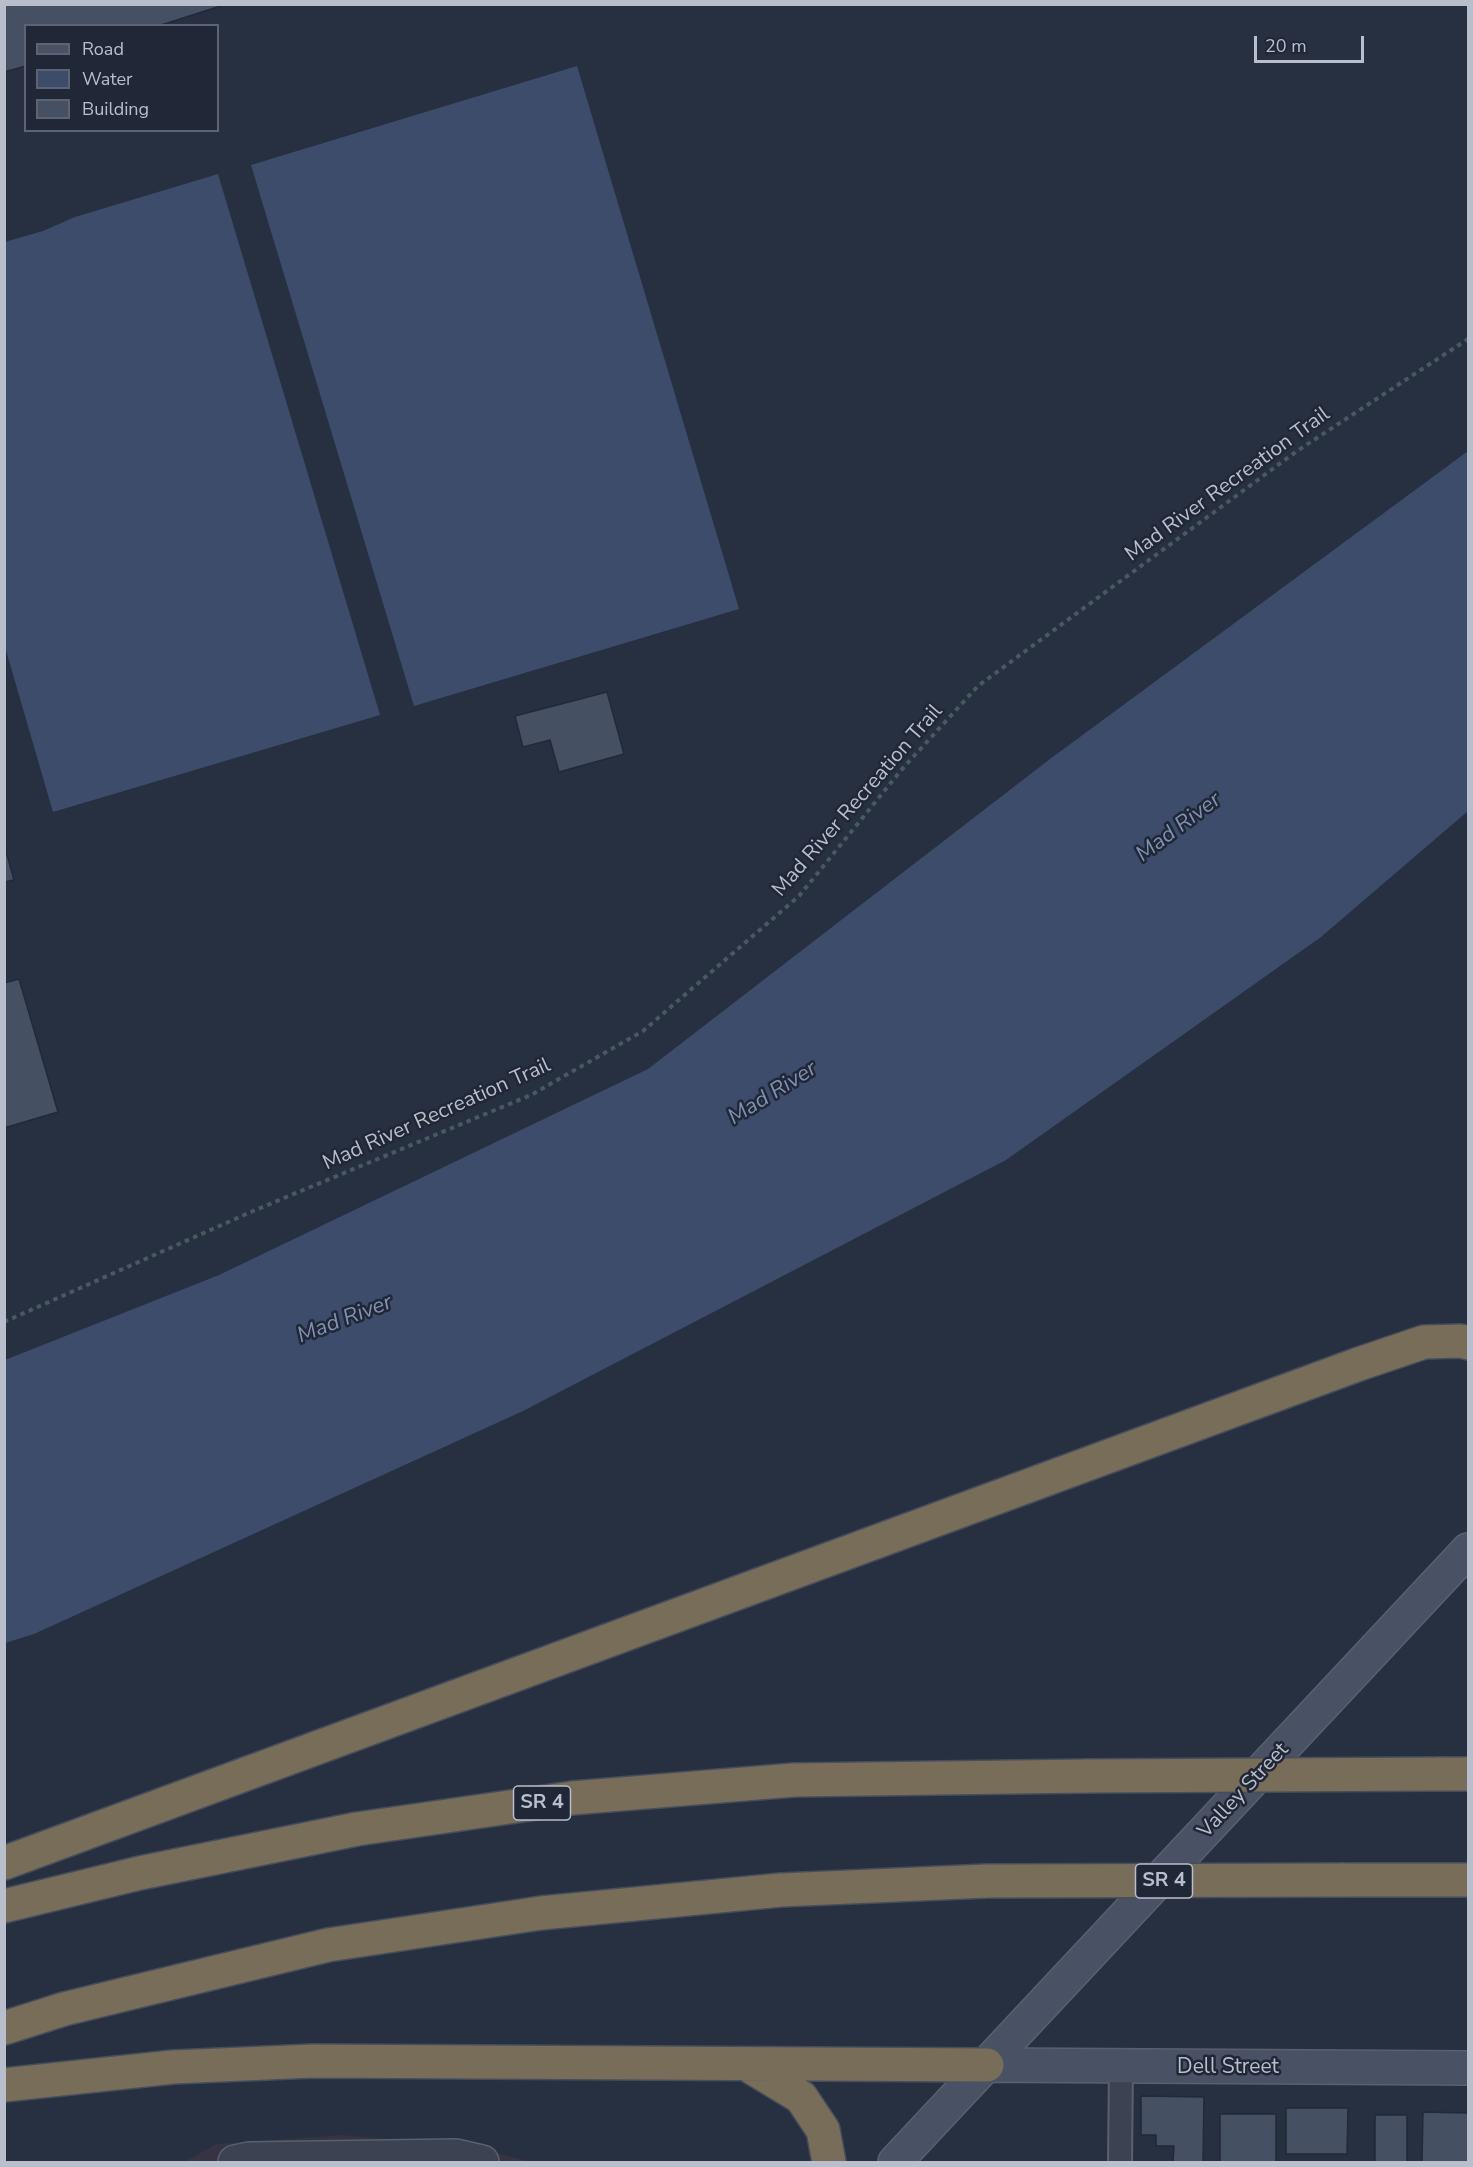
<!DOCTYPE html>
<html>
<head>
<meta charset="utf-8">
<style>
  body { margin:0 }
  #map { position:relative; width:1473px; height:2167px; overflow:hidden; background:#273041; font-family:"Nunito Sans",sans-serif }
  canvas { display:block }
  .frame { position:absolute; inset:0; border:6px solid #b8becb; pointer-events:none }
  .legend { position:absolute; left:24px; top:24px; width:195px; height:108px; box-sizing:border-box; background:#202737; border:2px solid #5d6372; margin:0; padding:8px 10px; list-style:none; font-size:18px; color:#b8becb }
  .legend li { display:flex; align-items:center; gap:12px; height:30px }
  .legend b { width:30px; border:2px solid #5d6372 }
  .scale { position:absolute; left:1254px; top:36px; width:110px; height:27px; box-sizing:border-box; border:3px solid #b8becb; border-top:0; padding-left:8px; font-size:18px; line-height:21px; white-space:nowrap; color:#b8becb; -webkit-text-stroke:4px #202737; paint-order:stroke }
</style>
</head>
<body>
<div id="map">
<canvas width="1473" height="2167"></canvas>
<div class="frame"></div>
<ul class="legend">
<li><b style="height:8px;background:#495164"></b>Road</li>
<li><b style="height:16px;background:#3d4c6a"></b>Water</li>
<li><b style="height:16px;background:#465063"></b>Building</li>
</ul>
<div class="scale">20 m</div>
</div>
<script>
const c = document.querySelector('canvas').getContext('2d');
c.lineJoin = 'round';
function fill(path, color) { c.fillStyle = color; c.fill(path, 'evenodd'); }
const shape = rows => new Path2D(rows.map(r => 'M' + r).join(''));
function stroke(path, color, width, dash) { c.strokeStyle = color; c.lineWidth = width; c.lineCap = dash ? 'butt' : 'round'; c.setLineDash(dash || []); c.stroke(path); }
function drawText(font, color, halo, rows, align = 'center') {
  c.font = font + ' "Nunito Sans",sans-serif'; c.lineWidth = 5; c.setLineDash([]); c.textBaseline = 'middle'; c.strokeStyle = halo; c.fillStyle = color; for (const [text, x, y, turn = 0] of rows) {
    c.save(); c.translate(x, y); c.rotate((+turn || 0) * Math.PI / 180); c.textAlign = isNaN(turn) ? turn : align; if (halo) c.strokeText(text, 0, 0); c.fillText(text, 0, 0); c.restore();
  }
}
fill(shape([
  [342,2135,469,2146,532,2162,184,2162,216,2144]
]), '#363342');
fill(shape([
  [577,66,739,609,414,706,251,165],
  [218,174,380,715,53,812,5,647,5,242,43,231,75,217],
  [1468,451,1468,811,1321,937,1006,1160,523,1411,34,1634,5,1643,5,1360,219,1275,648,1069,1050,759]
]), '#3d4c6a');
const building = shape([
  [4,4,227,4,158,26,26,26,26,66,4,72,4,4],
  [607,692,624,754,559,772,550,740,523,747,515,716,607,692],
  [4,844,14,880,4,882,4,844],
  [19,979,58,1112,4,1128,4,983,19,979],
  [1141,2096,1204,2097,1203,2162,1173,2162,1174,2146,1156,2146,1156,2135,1141,2135,1141,2096],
  [1286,2108,1348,2108,1347,2154,1286,2154,1286,2108],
  [1423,2112,1468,2113,1468,2162,1422,2162,1423,2112],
  [1220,2114,1276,2114,1276,2162,1220,2162,1220,2114],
  [1375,2115,1407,2115,1407,2162,1375,2162,1375,2115]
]);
fill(building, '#465063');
stroke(building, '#222939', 1.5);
const service = shape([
  [1120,2162,1121,2067]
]);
const minor = shape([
  [235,2162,249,2159,456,2156,482,2162]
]);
const secondary = shape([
  [987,2065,1468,2068],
  [895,2162,1468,1550]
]);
const motorway = shape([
  [1438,1774,1468,1774],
  [4,1863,1359,1364,1424,1342,1461,1341,1468,1343],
  [1342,1880,1468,1880],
  [4,1906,140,1873,357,1829,572,1798,794,1780,1088,1776],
  [4,2028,64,2009,328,1945,541,1913,781,1890,987,1881],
  [748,2065,801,2097,823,2130,829,2162],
  [4,2085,173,2067,313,2061,987,2065]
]);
stroke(service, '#59606e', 26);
stroke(minor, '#59606e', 36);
stroke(secondary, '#59606e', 36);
stroke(motorway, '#464d5c', 36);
stroke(shape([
  [4,1322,253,1211,531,1095,643,1031,799,896,903,768,978,686,1297,451,1468,339]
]), '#475a5f', 4, [4.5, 4.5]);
stroke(service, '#3b4251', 22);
stroke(minor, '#3b4251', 33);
stroke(secondary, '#495164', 33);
stroke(motorway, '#776d58', 33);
const motorwayBridge = shape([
  [1088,1776,1438,1774],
  [987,1881,1342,1880]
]);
stroke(motorwayBridge, '#464d5c', 36, []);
stroke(motorwayBridge, '#776d58', 33);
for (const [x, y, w] of [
  [542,1803,57],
  [1164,1881,57]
]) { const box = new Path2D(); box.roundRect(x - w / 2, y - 17, w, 34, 4.5); c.fillStyle = '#202737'; c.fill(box); stroke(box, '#b8becb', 1.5); }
drawText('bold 20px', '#b8becb', null, [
  ["SR 4",542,1803],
  ["SR 4",1164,1881]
]);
drawText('21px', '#b8becb', '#202737', [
  ["Mad River Recreation Trail",1228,485,-36],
  ["Mad River Recreation Trail",858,801,-49],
  ["Mad River Recreation Trail",437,1115,-24],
  ["Valley Street",1244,1791,-47],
  ["Dell Street",1228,2068]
]);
drawText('italic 22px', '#8091b2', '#202737', [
  ["Mad River",1179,828,-37],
  ["Mad River",773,1094,-32],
  ["Mad River",345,1320,-21]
]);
</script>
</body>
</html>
